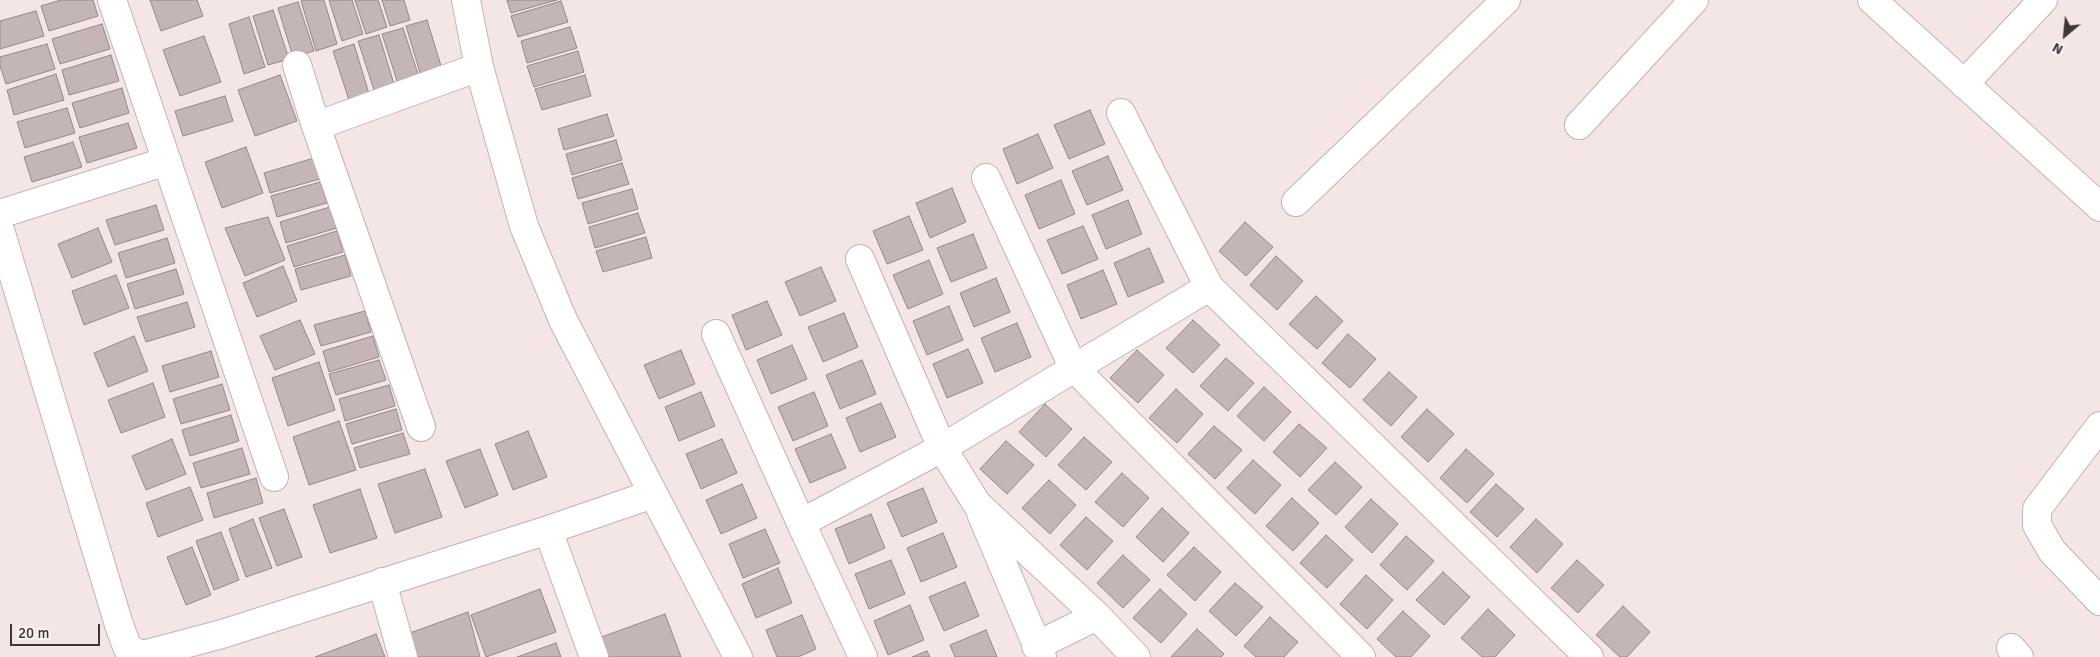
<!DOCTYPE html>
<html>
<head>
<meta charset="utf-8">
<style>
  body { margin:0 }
  #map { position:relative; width:2100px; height:657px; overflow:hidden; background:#f5e6e6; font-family:Signika,sans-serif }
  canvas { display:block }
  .north { position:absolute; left:2040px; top:10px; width:50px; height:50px; -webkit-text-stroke:4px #fef5f5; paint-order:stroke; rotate:208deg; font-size:14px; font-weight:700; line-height:20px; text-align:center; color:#3d3737 }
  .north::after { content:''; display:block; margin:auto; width:18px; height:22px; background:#3d3737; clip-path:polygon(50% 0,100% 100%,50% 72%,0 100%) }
  .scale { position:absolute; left:10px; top:624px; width:90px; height:22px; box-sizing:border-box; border:2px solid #3d3737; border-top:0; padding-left:6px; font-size:15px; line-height:18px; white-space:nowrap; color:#3d3737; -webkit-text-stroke:4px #fef5f5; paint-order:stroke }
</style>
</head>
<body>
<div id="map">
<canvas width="2100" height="657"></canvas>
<div class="north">N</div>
<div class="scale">20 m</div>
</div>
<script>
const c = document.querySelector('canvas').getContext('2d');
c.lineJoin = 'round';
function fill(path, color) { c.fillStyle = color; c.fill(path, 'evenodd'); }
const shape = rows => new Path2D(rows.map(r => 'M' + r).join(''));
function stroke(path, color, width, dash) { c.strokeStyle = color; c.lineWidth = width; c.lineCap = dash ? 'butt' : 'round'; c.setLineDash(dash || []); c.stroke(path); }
const building = shape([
  [61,0,93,0,98,16,49,31,41,6,61,0],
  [150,0,197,0,203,16,161,31,150,0],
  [304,0,324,0,337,44,316,51,301,1,304,0],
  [329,0,352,0,363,34,342,41,329,0],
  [355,0,378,0,387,27,366,34,355,0],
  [382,0,404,0,410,20,390,26,382,0],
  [507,0,557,0,511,13,507,0],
  [561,1,568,22,518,37,511,16,561,1],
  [298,2,314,51,293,57,278,8,298,2],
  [273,10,289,59,268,65,253,16,273,10],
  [36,11,44,36,0,49,0,21,36,11],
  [249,17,265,67,244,74,229,24,249,17],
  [427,20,442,69,421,76,406,26,427,20],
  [102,24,110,49,60,64,52,39,102,24],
  [570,27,577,48,527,63,521,41,570,27],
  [403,28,419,77,398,84,382,34,403,28],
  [379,35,394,84,374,90,358,41,379,35],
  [204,36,221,82,180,96,163,50,204,36],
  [47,44,55,69,6,84,0,66,0,57,47,44],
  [354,44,369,94,349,100,333,51,354,44],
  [578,51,584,72,534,87,527,66,578,51],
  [111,55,119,81,69,95,62,70,111,55],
  [56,74,64,100,14,115,7,90,56,74],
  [280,75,297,121,255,136,238,90,280,75],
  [585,75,591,96,542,110,535,89,585,75],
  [122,88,129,113,80,128,72,103,122,88],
  [225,96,233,121,183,136,175,111,225,96],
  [67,108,75,133,25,148,17,122,67,108],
  [1090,110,1105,144,1069,159,1054,125,1090,110],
  [607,114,614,136,564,150,558,129,607,114],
  [128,123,137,148,87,163,79,137,128,123],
  [1038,134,1053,168,1017,184,1003,149,1038,134],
  [616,140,622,160,572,175,566,154,616,140],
  [73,142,82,167,32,182,24,157,73,142],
  [246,147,263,193,222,208,205,162,246,147],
  [1108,156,1123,190,1087,205,1072,171,1108,156],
  [314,158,320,179,270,193,264,173,314,158],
  [622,163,629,184,578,199,572,178,622,163],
  [1061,180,1075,214,1039,229,1025,195,1061,180],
  [320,182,327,203,277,217,271,196,320,182],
  [952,188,966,222,930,238,916,203,952,188],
  [632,189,638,209,588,224,582,203,632,189],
  [1128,200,1142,234,1106,249,1092,215,1128,200],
  [156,205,164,230,115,245,106,220,156,205],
  [330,207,337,228,286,243,280,222,330,207],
  [638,213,645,233,595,248,589,227,638,213],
  [909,216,923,250,887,264,873,231,909,216],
  [268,217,285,260,245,276,225,228,268,217],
  [1245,222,1273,247,1246,276,1219,251,1245,222],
  [1083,226,1098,259,1062,274,1047,240,1083,226],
  [98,228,112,262,72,278,58,244,98,228],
  [337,231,343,252,294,267,287,246,337,231],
  [973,234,987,268,951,282,937,248,973,234],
  [646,237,652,258,603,272,596,251,646,237],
  [167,238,175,263,126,278,118,253,167,238],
  [1149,248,1164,282,1128,297,1114,263,1149,248],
  [345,255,351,276,301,290,295,269,345,255],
  [1276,256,1303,281,1277,310,1250,285,1276,256],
  [929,260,943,294,908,309,893,275,929,260],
  [283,266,297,301,257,317,243,283,283,266],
  [821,267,836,301,800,316,785,282,821,267],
  [176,269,184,294,135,309,127,284,176,269],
  [1103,270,1117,304,1081,319,1067,285,1103,270],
  [116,275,129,308,84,325,72,291,116,275],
  [996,278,1010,312,974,327,960,293,996,278],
  [1316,296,1343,321,1317,349,1289,324,1316,296],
  [767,301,782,335,746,350,732,315,767,301],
  [187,302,195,327,146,342,137,317,187,302],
  [949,306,963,340,927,355,913,321,949,306],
  [365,311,371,332,321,346,314,325,365,311],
  [844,313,858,347,823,362,808,327,844,313],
  [300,320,315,354,275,370,260,336,300,320],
  [1193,320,1220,345,1193,373,1166,348,1193,320],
  [1017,323,1031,357,995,372,981,338,1017,323],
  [1348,334,1376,359,1350,388,1322,363,1348,334],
  [134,336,148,371,108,387,94,353,134,336],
  [373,336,379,357,329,372,323,351,373,336],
  [792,345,807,379,771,394,757,360,792,345],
  [968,349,983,383,947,398,933,364,968,349],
  [681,350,695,384,659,399,644,365,681,350],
  [1137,350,1164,375,1138,403,1110,378,1137,350],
  [211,351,219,377,170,392,162,366,211,351],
  [1226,358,1254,383,1228,411,1200,386,1226,358],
  [379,360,386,380,336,395,329,374,379,360],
  [862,360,876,394,840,409,826,375,862,360],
  [319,362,335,410,288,426,272,378,319,362],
  [1389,372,1417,397,1391,426,1363,400,1389,372],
  [153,383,165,417,121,433,108,400,153,383],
  [222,384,230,410,181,424,173,399,222,384],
  [389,385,395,406,345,421,339,399,389,385],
  [1264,387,1291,412,1264,441,1237,416,1264,387],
  [1176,389,1203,414,1177,443,1149,418,1176,389],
  [701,392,715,426,679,441,665,407,701,392],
  [814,392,828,426,793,441,778,407,814,392],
  [881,403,896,437,860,452,846,418,881,403],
  [1045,404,1072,429,1046,457,1019,432,1045,404],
  [396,409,402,430,352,444,346,424,396,409],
  [1427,409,1454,434,1428,462,1401,437,1427,409],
  [231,415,239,441,190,456,182,430,231,415],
  [339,421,356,470,309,485,293,437,339,421],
  [1299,424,1327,448,1300,477,1273,452,1299,424],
  [1214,426,1242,450,1215,479,1188,454,1214,426],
  [528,431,547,477,513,490,495,444,528,431],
  [403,433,410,454,360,468,354,448,403,433],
  [831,434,846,468,810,483,795,449,831,434],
  [1084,437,1112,462,1086,490,1058,465,1084,437],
  [172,439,186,474,146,490,132,456,172,439],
  [722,439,737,473,701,489,686,454,722,439],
  [1006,441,1034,465,1007,494,980,469,1006,441],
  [242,448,250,474,201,488,193,463,242,448],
  [480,449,498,495,465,508,446,461,480,449],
  [1466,449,1494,474,1467,503,1440,478,1466,449],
  [1253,460,1281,485,1255,514,1227,488,1253,460],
  [1335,462,1362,487,1336,515,1308,490,1335,462],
  [425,469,442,517,395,533,378,484,425,469],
  [1122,473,1149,498,1123,527,1095,502,1122,473],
  [256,478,263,503,214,518,207,493,256,478],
  [1049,480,1076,505,1050,534,1022,508,1049,480],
  [742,484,757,518,721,534,706,500,742,484],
  [1496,484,1524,509,1497,537,1470,512,1496,484],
  [190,487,203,520,158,537,146,503,190,487],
  [923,488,937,522,902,537,887,503,923,488],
  [360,489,377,538,330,553,313,505,360,489],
  [1292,498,1319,523,1293,551,1266,526,1292,498],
  [1371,499,1398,524,1372,553,1345,527,1371,499],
  [1162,508,1189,533,1163,562,1136,537,1162,508],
  [284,509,302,557,277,566,259,518,284,509],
  [871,514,885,548,849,564,835,529,871,514],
  [1086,517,1113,541,1087,570,1060,545,1086,517],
  [253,519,272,568,246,577,229,529,253,519],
  [1536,519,1563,544,1537,573,1510,547,1536,519],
  [765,529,780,563,743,578,729,544,765,529],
  [221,532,239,580,214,590,196,541,221,532],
  [943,533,957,567,921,582,907,548,943,533],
  [1326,535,1353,560,1327,588,1300,563,1326,535],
  [1406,536,1434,561,1407,590,1380,565,1406,536],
  [192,547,211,595,186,605,167,557,192,547],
  [1194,547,1221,572,1195,601,1167,575,1194,547],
  [1123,555,1150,580,1123,608,1097,583,1123,555],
  [891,560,905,594,869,609,855,574,891,560],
  [1577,560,1604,585,1578,613,1551,588,1577,560],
  [778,568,792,603,756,618,742,584,778,568],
  [1443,572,1470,597,1444,625,1416,600,1443,572],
  [1366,575,1393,600,1367,629,1340,604,1366,575],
  [965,582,979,616,944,631,929,597,965,582],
  [1235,583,1263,607,1236,636,1209,611,1235,583],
  [540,589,556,632,486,657,471,615,540,589],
  [1160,589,1187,614,1161,643,1133,618,1160,589],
  [910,605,924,640,888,655,874,621,910,605],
  [1623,606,1650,632,1627,657,1620,657,1596,635,1623,606],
  [1488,609,1515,635,1495,657,1482,657,1461,638,1488,609],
  [1403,611,1430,636,1411,657,1396,657,1377,639,1403,611],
  [468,612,480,657,416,657,407,634,468,612],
  [665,614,681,657,603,657,596,639,665,614],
  [802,615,816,649,798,657,777,657,766,630,802,615],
  [1270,617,1298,642,1284,657,1256,657,1244,646,1270,617],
  [1197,629,1224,654,1221,657,1171,657,1197,629],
  [986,630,997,657,955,657,950,645,986,630],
  [376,634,385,657,315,657,376,634],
  [556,643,561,657,517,657,556,643],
  [927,651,930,657,912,657,927,651]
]);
fill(building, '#c4b6b6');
stroke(building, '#958888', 1);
const minor = shape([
  [112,0,274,477],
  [466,0,479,67,524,226,563,320,738,657],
  [1872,0,2100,207],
  [297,65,316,126,421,427],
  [1964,84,2043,0],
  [1121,113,1209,287],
  [1579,125,1694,0],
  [316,126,479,67],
  [986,178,1073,367,1361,657],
  [1296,202,1506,0],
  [0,214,167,161],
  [0,230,119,625,128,649,143,655,222,634,548,530,653,494],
  [860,259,942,448,977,504,1097,616,1136,657],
  [716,334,801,523,942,448,1209,287,1589,657],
  [2100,426,2037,509,2037,525,2052,551,2100,601],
  [981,513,1042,657],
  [801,523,863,657],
  [548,530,594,657],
  [382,582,403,657],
  [1036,646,1097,616],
  [2011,648,2019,657]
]);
stroke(minor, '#c1b3b2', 30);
stroke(minor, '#fff', 28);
</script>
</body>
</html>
